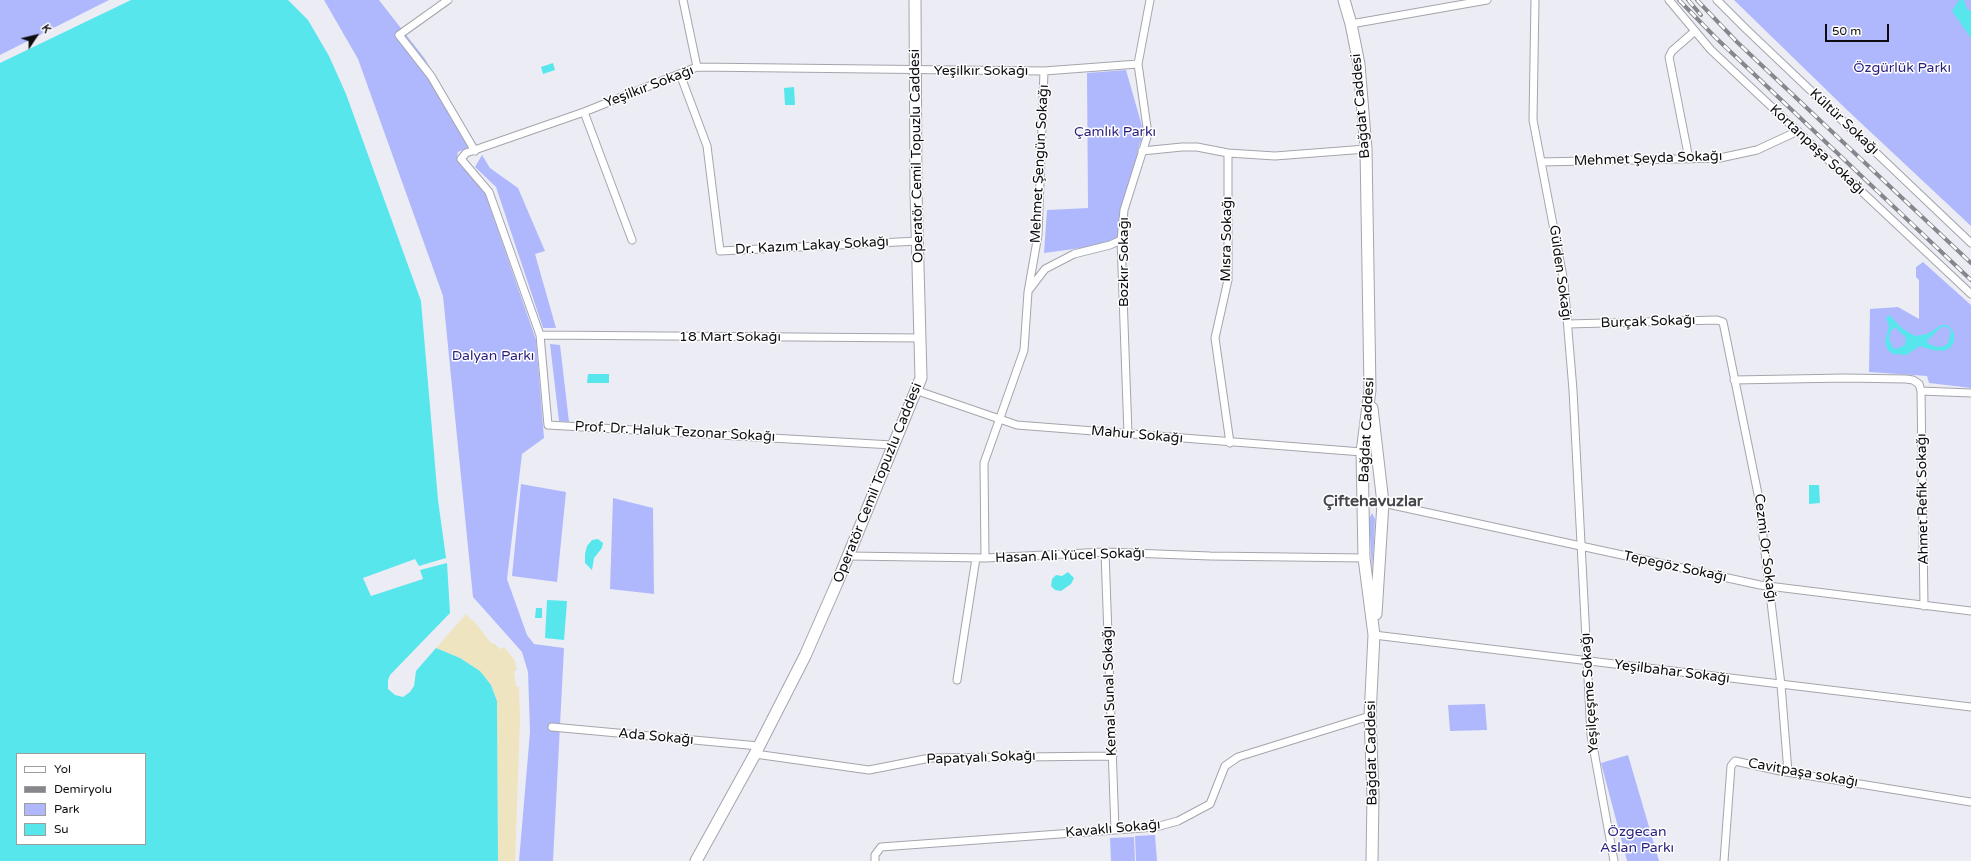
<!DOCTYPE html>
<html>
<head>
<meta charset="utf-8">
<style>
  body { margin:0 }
  #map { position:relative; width:1971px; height:861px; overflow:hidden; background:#ecedf4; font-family:"Varela Round",sans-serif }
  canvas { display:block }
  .legend { position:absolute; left:16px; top:753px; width:130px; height:92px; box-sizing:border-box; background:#fff; border:1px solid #9e9e9f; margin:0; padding:5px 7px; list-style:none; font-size:12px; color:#0d0d10 }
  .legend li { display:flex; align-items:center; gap:8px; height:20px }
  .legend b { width:20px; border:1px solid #9e9e9f }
  .north { position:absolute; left:16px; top:16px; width:40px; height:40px; -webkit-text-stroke:3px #fff; paint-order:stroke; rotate:55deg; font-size:11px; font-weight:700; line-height:16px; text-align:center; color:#0d0d10 }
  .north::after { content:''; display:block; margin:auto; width:14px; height:18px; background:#0d0d10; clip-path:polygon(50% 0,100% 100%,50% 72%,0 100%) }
  .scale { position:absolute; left:1825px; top:24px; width:64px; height:18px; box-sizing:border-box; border:2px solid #0d0d10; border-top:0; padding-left:5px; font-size:12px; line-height:14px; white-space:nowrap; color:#0d0d10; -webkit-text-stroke:3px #fff; paint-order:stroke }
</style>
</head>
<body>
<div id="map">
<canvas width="1971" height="861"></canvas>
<ul class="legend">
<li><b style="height:5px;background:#fff"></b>Yol</li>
<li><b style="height:5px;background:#86878c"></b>Demiryolu</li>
<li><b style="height:11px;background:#afb8fd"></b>Park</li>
<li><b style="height:11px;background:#57e6ec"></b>Su</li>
</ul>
<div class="north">K</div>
<div class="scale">50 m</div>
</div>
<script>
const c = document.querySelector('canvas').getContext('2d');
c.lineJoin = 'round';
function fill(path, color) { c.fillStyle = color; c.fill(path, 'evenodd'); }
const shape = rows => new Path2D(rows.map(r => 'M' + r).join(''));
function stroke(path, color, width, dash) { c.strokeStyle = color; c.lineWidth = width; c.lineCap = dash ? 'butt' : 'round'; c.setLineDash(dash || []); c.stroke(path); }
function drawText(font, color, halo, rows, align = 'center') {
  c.font = font + ' "Varela Round",sans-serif'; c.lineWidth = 3; c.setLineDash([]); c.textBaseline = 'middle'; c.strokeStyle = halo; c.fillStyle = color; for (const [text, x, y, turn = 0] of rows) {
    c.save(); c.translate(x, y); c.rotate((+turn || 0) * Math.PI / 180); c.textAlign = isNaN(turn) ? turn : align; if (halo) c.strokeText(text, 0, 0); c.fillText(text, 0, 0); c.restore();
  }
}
fill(shape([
  [0,0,109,0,0,55],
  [324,0,379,0,425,59,476,144,458,152,457,158,461,166,484,190,536,340,544,438,522,454,507,579,527,635,534,644,564,648,553,861,519,861,530,732,528,672,522,652,473,597,443,296,358,59],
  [1734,0,1971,0,1971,226,1846,109],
  [1126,70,1144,133,1139,146,1119,237,1115,240,1096,246,1044,253,1047,210,1088,208,1087,73],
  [482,155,490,168,518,188,545,251,535,254,556,328,543,328,496,187,475,167],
  [1923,262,1971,305,1971,388,1929,383,1927,376,1869,372,1870,309,1898,307,1919,319,1919,280,1916,277,1916,267],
  [550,344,560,345,569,422,559,421],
  [521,484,566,492,557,582,512,576],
  [613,498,653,508,654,594,610,589],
  [1372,513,1375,519,1374,541,1372,570,1369,519],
  [1485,704,1487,730,1450,731,1448,705],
  [1628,755,1659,861,1627,861,1601,763],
  [1155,835,1157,861,1136,861,1135,836],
  [1134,837,1135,861,1111,861,1110,838]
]), '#afb8fd');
fill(shape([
  [466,614,471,620,473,620,491,643,495,644,500,649,504,647,514,659,517,670,514,671,516,686,519,687,520,719,515,861,498,861,497,701,491,685,480,671,460,658,436,648]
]), '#eee4bf');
fill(shape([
  [131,0,288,0,308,20,329,56,346,94,421,301,438,500,446,558,419,566,415,559,363,578,371,596,423,579,420,570,447,563,450,613,390,675,388,680,388,689,395,695,403,697,410,692,414,686,416,671,436,648,460,658,480,671,491,685,497,701,498,861,0,861,0,63],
  [17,754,145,754,145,844,17,844],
  [1959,0,1964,0,1967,9,1971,11,1971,38,1952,11],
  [553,63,555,70,543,74,541,67],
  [794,87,795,105,785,105,784,88],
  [1889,315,1903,329,1915,336,1927,334,1942,325,1948,325,1954,333,1954,342,1950,348,1943,351,1932,350,1920,346,1906,355,1893,354,1888,350,1885,342,1889,326,1886,317],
  [1947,326,1951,332,1948,343,1945,346,1936,347,1926,342,1940,328],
  [1895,327,1906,338,1905,345,1896,349,1893,348,1889,339,1890,332],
  [588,374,609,374,609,383,587,383],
  [1809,485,1819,485,1820,503,1809,504],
  [598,539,603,543,602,548,594,558,592,570,585,563,585,554,587,546,592,540],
  [1068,572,1074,578,1071,584,1061,591,1055,590,1051,586,1052,579,1056,575,1062,576],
  [547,600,567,601,564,640,545,638],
  [536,608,542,608,542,618,535,618]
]), '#57e6ec');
const minor = shape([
  [448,0,399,35,431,76,475,151],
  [683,0,697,67],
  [1535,0,1533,120,1564,282,1573,390,1591,735,1614,861],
  [1669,0,1711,50,1971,294],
  [1717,0,1746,29,1971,243],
  [1351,24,1487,0],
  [680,74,707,146,720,251,918,241],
  [584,112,632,240],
  [1142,151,1182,147,1197,147,1228,153,1275,156,1366,149],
  [1228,153,1228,280,1215,338,1230,443],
  [1689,159,1669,57,1672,51,1695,31],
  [1541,162,1720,158,1757,150,1798,131],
  [1029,290,1045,269,1074,254,1110,245,1121,240],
  [1568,324,1717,320,1723,322,1758,494,1781,685,1788,772],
  [540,335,921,338],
  [1734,380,1845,378,1906,379,1913,380,1919,384,1921,391,1924,606],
  [918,391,1017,425,1362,452],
  [1921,391,1971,393],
  [1128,434,1121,240,1124,210,1148,134,1138,64,1150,0],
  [892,445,548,425,540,335,489,192,461,159,466,153,584,112,697,67,1044,71,1138,64],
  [1383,503,1760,585,1971,611],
  [1105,552,1115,830],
  [848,556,985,558,1105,552,1210,556,1364,558],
  [985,558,984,463,1024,350,1028,292,1038,235,1044,71],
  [1374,635,1971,707],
  [957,680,976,558],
  [552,727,759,746],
  [755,754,869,770,930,758,1113,756],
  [875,861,875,855,881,847,1156,827,1178,821,1210,804,1225,766,1238,757,1370,716],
  [1724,861,1731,766,1735,761,1780,771,1971,802]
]);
const primary = shape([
  [1344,0,1351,24,1359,64,1366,149,1370,390,1362,452,1364,558,1374,635,1370,716,1373,796,1372,861],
  [1372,408,1383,503,1376,614],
  [696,861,755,754,805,656,837,583,921,378,916,191,915,0]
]);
stroke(minor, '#a4a5ac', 9);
stroke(primary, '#a4a5ac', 13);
stroke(minor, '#fff', 7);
stroke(primary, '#fff', 11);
const rail = shape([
  [1679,0,1715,37,1971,280],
  [1688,0,1701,15],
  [1697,0,1737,42,1971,263]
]);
stroke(rail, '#86878c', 4);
stroke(rail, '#fff', 2.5, [8]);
drawText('14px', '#281f7d', '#fff', [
  ["Özgürlük Parkı",1902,68],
  ["Çamlık Parkı",1115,132],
  ["Dalyan Parkı",493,356],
  ["Özgecan",1637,832],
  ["Aslan Parkı",1637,848]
]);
drawText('14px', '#0d0d10', '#fff', [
  ["Yeşilkır Sokağı",981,71],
  ["Yeşilkır Sokağı",649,87,-21],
  ["Bağdat Caddesi",1361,106,-95],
  ["Kültür Sokağı",1844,122,43],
  ["Kortanpaşa Sokağı",1817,150,43],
  ["Operatör Cemil Topuzlu Caddesi",917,156,-91],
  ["Mehmet Şeyda Sokağı",1648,159,-2],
  ["Mehmet Şengün Sokağı",1040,164,-87],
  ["Mısra Sokağı",1227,239,-89],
  ["Dr. Kazım Lakay Sokağı",812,246,-3],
  ["Bozkır Sokağı",1124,262,-90],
  ["Gülden Sokağı",1560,273,82],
  ["Burçak Sokağı",1648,322,-2],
  ["18 Mart Sokağı",730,337],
  ["Bağdat Caddesi",1367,430,-87],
  ["Prof. Dr. Haluk Tezonar Sokağı",675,432,3],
  ["Mahur Sokağı",1137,435,5],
  ["Operatör Cemil Topuzlu Caddesi",878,483,-68],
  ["Ahmet Refik Sokağı",1923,499,-91],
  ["Cezmi Or Sokağı",1765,548,83],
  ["Hasan Ali Yücel Sokağı",1070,556,-2],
  ["Tepegöz Sokağı",1675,567,12],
  ["Yeşilbahar Sokağı",1672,672,7],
  ["Kemal Sunal Sokağı",1110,691,-92],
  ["Yeşilçeşme Sokağı",1590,693,-94],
  ["Ada Sokağı",656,737,5],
  ["Bağdat Caddesi",1372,753,-91],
  ["Papatyalı Sokağı",981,758,-2],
  ["Cavitpaşa sokağı",1803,773,10],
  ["Kavaklı Sokağı",1113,829,-5]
]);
drawText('bold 16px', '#46474d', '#fff', [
  ["Çiftehavuzlar",1373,502]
]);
</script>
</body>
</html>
